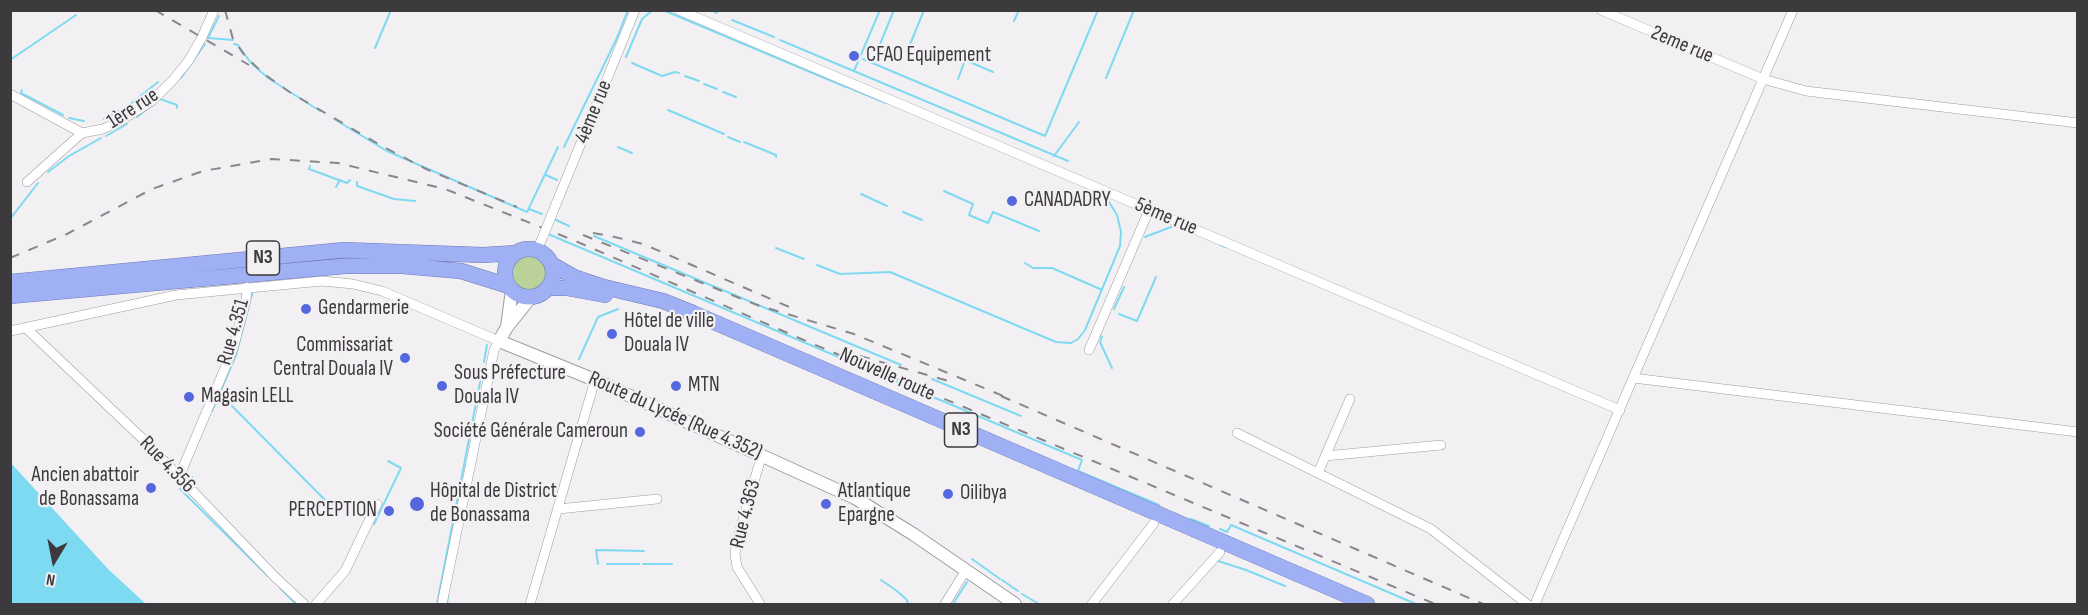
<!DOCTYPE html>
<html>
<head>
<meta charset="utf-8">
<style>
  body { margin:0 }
  #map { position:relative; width:2088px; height:615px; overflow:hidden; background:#f3f0f4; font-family:"Sofia Sans Condensed",sans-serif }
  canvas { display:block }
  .frame { position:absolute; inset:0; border:12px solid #3c3a3c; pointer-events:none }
  .north { position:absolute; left:24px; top:531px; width:60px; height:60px; -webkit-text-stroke:4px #f3f0f4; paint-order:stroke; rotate:190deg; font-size:16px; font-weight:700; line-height:24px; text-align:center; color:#3c3a3c }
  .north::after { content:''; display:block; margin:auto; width:21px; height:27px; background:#3c3a3c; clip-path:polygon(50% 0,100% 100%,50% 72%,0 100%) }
</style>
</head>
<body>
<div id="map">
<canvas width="2088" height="615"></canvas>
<div class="frame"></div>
<div class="north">N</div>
</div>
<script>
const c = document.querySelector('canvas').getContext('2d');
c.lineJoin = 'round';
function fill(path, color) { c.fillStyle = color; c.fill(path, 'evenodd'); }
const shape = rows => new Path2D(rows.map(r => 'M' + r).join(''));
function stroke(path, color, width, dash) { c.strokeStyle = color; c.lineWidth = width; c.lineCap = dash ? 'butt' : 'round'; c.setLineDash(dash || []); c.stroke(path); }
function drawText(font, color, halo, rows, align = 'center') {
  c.font = font + ' "Sofia Sans Condensed",sans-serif'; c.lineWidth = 4.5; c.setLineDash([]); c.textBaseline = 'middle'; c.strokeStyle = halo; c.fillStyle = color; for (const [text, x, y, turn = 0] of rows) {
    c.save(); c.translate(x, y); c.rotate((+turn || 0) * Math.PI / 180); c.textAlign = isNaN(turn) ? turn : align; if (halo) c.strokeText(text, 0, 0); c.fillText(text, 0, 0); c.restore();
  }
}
fill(shape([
  '513 273a17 17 0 1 1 34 0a17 17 0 1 1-34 0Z'
]), '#bad299');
fill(shape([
  [10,462,109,570,146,604,11,604]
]), '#7edaf1');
stroke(shape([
  [663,10,846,87],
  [711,10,717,13],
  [219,16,208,38,233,40],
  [732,20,774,37],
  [1014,21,1019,10],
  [780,40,1068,161],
  [234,44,238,45,251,63,268,78,320,111],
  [880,44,894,10],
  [375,48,391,10],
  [907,52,924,10],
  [626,57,642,19,653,10],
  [863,59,1045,136,1098,10],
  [10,60,76,15],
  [632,63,662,76,675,72,679,73],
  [854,71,880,10],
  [685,76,699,81],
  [181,78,205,44],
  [1106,78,1134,10],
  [958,79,965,60,993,72],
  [704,84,717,89],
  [847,87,886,103],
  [22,90,21,93,63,115],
  [723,92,736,97],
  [160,99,177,105,177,108],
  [668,110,724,134],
  [137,117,151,106],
  [69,118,84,121],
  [104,119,128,106,158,82],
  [334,119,387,151,527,212,529,209,542,214],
  [106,136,127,124],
  [728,137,740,142],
  [744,142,776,155,776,157],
  [564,147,616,40,628,10],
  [618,147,632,153],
  [1054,156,1079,122],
  [310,166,309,169,347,183,350,180],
  [48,172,69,156,101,138],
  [546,175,557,180],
  [357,182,357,186,394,199,415,201],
  [336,187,340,180],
  [944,191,973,204,969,215,988,223,993,212,1039,231],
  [861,194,887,206],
  [528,210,558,147],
  [903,212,922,220],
  [10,219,38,183],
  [554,219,569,226],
  [548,234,1082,460,1078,471,1159,505],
  [594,236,901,365],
  [1145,237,1176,225],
  [1219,244,1225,247],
  [776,248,804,259],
  [1025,263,1033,268,1052,268,1100,289],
  [817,265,840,274,890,272,1056,342,1071,343,1078,339,1085,330,1120,246,1121,232,1117,215,1109,202,1098,193],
  [1114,309,1124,287],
  [1119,314,1137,321,1156,277],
  [1100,336,1102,337,1100,342,1112,368],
  [579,359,598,317,618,309],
  [484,362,487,345],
  [932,379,1021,416],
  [221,390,236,355,252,294],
  [232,406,325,500],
  [212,411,220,392],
  [192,477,195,489],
  [180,489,268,576],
  [328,503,337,512],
  [1191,519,1209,526],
  [374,524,401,468,388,461],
  [1220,529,1227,532,1231,525,1416,604],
  [972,559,1000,579],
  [1215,560,1246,570,1285,586],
  [598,564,596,550,644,551],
  [607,564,639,564],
  [643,564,672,564],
  [881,580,897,591,907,600,908,604],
  [1002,580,1018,591],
  [280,588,296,604],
  [1022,594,1039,604],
  [437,604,483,367],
  [447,604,448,596],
  [953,604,967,582]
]), '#7edaf1', 2);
const minor = shape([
  [679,10,1620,410],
  [1601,10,1763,79,1806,91,2078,123],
  [10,94,82,133],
  [27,182,82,133,103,129,120,121,152,101,173,80,189,60,202,37,214,10],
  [552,214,635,10],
  [537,250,544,234],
  [27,329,146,442,275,577,304,604],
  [10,331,176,295,322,281,353,284,382,291,499,341,494,350,442,604],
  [1089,350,1149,210],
  [1633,378,2078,432],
  [1237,433,1431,529,1527,604],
  [1325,456,1441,445],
  [1318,473,1350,399],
  [179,477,233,349,246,300,247,287],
  [558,509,657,499],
  [316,604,345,571,377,504],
  [530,604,595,380],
  [760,604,737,567,735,554,737,541,762,454],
  [945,604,966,570],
  [1092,604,1154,523],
  [1173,604,1220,552],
  [1535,604,1793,10]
]);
const secondary = shape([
  [531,297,507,327,499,341,595,380,855,498,913,534,1015,604],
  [507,327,512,290]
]);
const trunk = shape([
  '505 273a24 24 0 1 1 48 0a24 24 0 1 1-48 0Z',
  [553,265,574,277,604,287,663,301,693,313,1367,604],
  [10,282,344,250,483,255,516,253],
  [549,288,567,288,605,295],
  [10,296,345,266,402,266,461,271,509,286]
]);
stroke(minor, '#9f9ca1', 10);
stroke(secondary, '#9f9ca1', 14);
stroke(trunk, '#6d7ab2', 16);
stroke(minor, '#fff', 9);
stroke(secondary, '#fff', 12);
stroke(trunk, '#9fb0f4', 15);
stroke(shape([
  [155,10,249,65],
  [225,10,233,39,245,56,264,74,291,93,380,145,426,169,517,207],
  [593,233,611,236,643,244,794,309],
  [583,235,757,305,854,334,1008,398],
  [10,258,67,234,152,189,203,171,271,159,338,163,445,189,573,240,806,341,1435,604],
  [860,356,952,382],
  [1001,396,1483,604]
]), '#89878a', 2, [10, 10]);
const minorBridge = shape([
  [544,234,552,214]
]);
stroke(minorBridge, '#9f9ca1', 10, []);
stroke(minorBridge, '#fff', 9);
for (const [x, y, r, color] of [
  [854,56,6,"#5467dd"],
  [1012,201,6,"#5467dd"],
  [306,309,6,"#5467dd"],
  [612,334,6,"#5467dd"],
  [405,358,6,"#5467dd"],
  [442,386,6,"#5467dd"],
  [676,386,6,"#5467dd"],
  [189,397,6,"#5467dd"],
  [640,432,6,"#5467dd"],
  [151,488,6,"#5467dd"],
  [948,494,6,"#5467dd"],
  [417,504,8,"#5467dd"],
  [826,504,6,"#5467dd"],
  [389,511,6,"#5467dd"]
]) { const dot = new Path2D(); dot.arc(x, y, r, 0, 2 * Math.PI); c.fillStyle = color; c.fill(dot); stroke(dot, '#f3f0f4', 2); }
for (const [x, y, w] of [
  [263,258,33],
  [961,430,33]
]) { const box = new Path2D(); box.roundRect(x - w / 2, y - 17, w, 34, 4.5); c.fillStyle = '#f3f0f4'; c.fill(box); stroke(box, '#3c3a3c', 1.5); }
drawText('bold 20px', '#3c3a3c', null, [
  ["N3",263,258],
  ["N3",961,430]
]);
drawText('21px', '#3c3a3c', '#f3f0f4', [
  ["2eme rue",1682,45,23],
  ["1ère rue",133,109,-33],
  ["4ème rue",594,112,-68],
  ["5ème rue",1166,217,23],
  ["Rue 4.351",234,332,-74],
  ["Nouvelle route",887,375,24],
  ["Route du Lycée (Rue 4.352)",675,416,24],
  ["Rue 4.356",167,465,46],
  ["Rue 4.363",746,514,-76]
]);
drawText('21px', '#3c3a3c', '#f3f0f4', [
  ["CFAO Equipement",866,56],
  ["CANADADRY",1024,201],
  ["Gendarmerie",318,309],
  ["Hôtel de ville",624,322],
  ["Douala IV",624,346],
  ["Commissariat",393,346,"right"],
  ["Central Douala IV",393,370,"right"],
  ["Sous Préfecture",454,374],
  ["Douala IV",454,398],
  ["MTN",688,386],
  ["Magasin LELL",201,397],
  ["Société Générale Cameroun",628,432,"right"],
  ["Ancien abattoir",139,476,"right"],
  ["de Bonassama",139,500,"right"],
  ["Hôpital de District",430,492],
  ["de Bonassama",430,516],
  ["Atlantique",838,492],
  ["Epargne",838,516],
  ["Oilibya",960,494],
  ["PERCEPTION",377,511,"right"]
], 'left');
</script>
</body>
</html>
